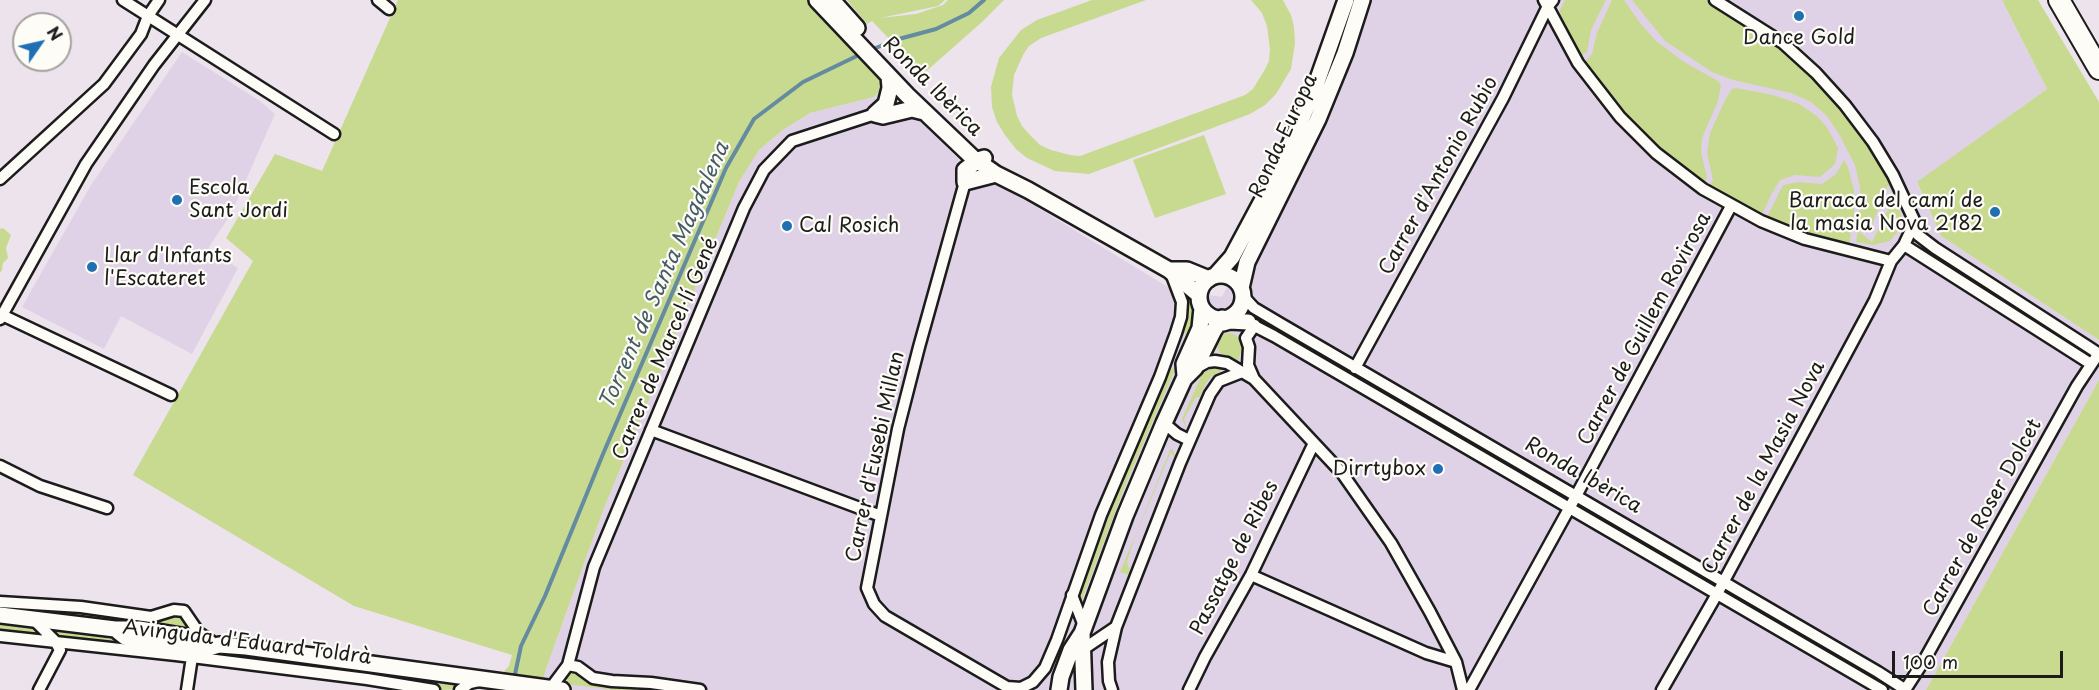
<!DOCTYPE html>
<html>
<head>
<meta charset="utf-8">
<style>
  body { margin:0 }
  #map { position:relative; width:2099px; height:690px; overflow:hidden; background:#ece3ed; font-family:"Playpen Sans",sans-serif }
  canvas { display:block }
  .north { position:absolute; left:12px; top:12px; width:60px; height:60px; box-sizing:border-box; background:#fdfcf7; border:2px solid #a3a29f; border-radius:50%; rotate:56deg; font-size:16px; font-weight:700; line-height:24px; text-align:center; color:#1c1c1c }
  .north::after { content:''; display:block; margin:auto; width:21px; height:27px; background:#1f6fb2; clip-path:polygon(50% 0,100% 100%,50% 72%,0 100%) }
  .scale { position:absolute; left:1892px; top:651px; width:171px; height:27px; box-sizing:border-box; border:3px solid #1c1c1c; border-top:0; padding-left:8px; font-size:18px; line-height:21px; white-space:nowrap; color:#1c1c1c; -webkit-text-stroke:4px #fdfcf7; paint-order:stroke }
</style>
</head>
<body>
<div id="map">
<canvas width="2099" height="690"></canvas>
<div class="north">N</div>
<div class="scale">100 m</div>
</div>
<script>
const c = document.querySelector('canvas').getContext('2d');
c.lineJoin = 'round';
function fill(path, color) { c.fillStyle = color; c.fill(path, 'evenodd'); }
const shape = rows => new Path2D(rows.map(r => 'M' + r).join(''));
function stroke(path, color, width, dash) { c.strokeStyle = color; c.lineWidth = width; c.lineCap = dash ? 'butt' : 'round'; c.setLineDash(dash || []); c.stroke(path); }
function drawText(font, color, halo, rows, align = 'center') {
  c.font = font + ' "Playpen Sans",sans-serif'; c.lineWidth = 4.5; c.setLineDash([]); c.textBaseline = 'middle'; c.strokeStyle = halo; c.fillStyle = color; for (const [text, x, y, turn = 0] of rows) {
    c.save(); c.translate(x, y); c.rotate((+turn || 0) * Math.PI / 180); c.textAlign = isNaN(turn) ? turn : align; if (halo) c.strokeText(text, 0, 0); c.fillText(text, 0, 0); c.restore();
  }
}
fill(shape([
  [1354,0,2002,0,2047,89,1917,183,1941,236,2099,340,2099,380,1926,690,540,690,546,669,604,508,739,182,759,150,783,130,810,113,874,97,879,91,880,81,958,159,1171,289,1222,297,1323,93],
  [182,52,260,101,275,114,231,214,209,247,211,251,238,268,192,354,121,316,104,349,22,307,91,185]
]), '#e0d2e6');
fill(shape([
  [398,0,807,0,872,69,880,81,879,91,874,97,810,113,783,130,759,150,739,182,604,508,546,669,540,690,487,690,509,666,512,655,354,606,133,475,253,261,226,238,275,154,322,171],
  [847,0,945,0,938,6,880,18,916,14,943,5,948,0,1004,0,982,22,923,74,872,21,867,24],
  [1092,0,1146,0,1041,38,1029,46,1023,55,1014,75,1012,95,1017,116,1022,126,1030,135,1040,145,1051,150,1070,155,1080,156,1245,95,1253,89,1264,71,1269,61,1270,49,1267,26,1262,13,1251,0,1283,0,1285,4,1291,15,1294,27,1295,43,1291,69,1276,94,1265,105,1250,114,1089,174,1055,171,1027,158,1016,149,1005,135,997,122,992,107,991,87,999,58,1021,30,1037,20],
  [1565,0,1606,0,1591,30,1587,52,1581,56,1561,21,1560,10],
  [1612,0,1624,0,1640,23,1656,41,1684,62,1718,81,1721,85,1718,101,1702,138,1701,152,1707,178,1704,183,1643,135,1608,94,1585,62,1592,54,1597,33],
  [1632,0,1705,0,1766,37,1795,61,1842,109,1869,145,1900,200,1888,202,1893,193,1888,185,1869,232,1863,228,1859,219,1860,187,1855,165,1839,134,1827,116,1811,102,1791,93,1733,80,1712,72,1665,41],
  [2002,0,2038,0,2099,102,2099,340,1941,236,1917,182,2047,89],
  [1736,88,1773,95,1799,104,1817,116,1828,129,1838,148,1835,164,1820,177,1795,175,1780,180,1771,195,1762,215,1709,186,1713,180,1707,153,1710,133,1725,100,1732,89],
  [1204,135,1226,194,1155,218,1133,160],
  [1844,160,1848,167,1854,190,1854,216,1849,245,1803,232,1767,217,1783,185,1799,182,1822,184,1836,174],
  [1888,209,1899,209,1902,218,1899,230,1890,241,1873,245,1856,242,1858,231,1872,242],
  [3,228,11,235,6,248,8,258,3,263,2,270,0,273,0,229],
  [1951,265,2065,338,2062,340,1949,268],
  [1180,286,1191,302,1195,313,1195,327,1190,336,1180,331],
  [1229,333,1236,335,1240,341,1242,349,1238,361,1220,353,1217,347,1223,334],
  [1177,365,1125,486,1080,605,1077,599,1132,456,1168,372],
  [1215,367,1221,368,1221,371,1212,376,1206,383,1199,398,1196,397,1184,419,1187,430,1182,419,1202,374],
  [2099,380,2099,690,1926,690],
  [1171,448,1176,456,1175,459,1171,452,1135,536,1127,562,1130,572,1129,575,1120,572],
  [0,606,38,607,142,622,175,614,181,615,185,619,185,627,181,630,0,609],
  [0,625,37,626,45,634,0,632],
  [48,627,142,645,225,651,466,682,458,689,442,690,192,653,56,636],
  [572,672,651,687,674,690,615,690,565,684,562,677]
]), '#c7da8f');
stroke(shape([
  [871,50,895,40,936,29,969,13,984,0],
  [514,679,521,646,545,596,603,454,726,168,754,119,803,82,861,54]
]), '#648b9f', 4);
const street = shape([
  [123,0,334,134],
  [378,0,389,9],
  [1544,0,1578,63,1620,117,1656,153,1703,189,1761,221,1805,239,1891,261],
  [0,179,104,84,141,34,148,16,159,0],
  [965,182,919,347,898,429,867,588,874,604,885,616,1007,687,1021,688,1033,682,1045,668,1057,640,1101,515,1160,377,1176,333,1181,317,1182,302,1171,273],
  [1904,245,2091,364],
  [1242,295,1254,308,1281,324,1878,672,1906,690],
  [2,315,171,395],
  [0,319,86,164,154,65,205,0],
  [1241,319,1274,336,1882,690],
  [1196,368,1207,362,1215,361,1227,363,1254,379,1342,473,1391,543,1430,612,1456,662,1463,690],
  [1355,368,1503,98,1548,6,1553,0],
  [1254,379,1248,365,1249,347,1246,338,1255,325],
  [1164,423,1177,434,1189,440],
  [651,430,881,516],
  [0,466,40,486,107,508],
  [1251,575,1426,653,1456,662],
  [1072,595,1084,626],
  [0,602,81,607,151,617,174,610,184,611,199,633,211,641],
  [33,619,55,641,60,650,39,690],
  [0,636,176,655,367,679,434,690],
  [1082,650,1116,627],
  [568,665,578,667,593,678,612,681,651,683,700,690],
  [550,689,568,665,594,567,744,208,764,170,792,141,875,114],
  [187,690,192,657],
  [460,690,470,683,479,681],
  [1112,690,1109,681,1108,662,1116,627,1180,463,1210,394,1219,381,1242,372],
  [1189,690,1205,657,1251,575,1314,443],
  [1469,690,1576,496,1731,206],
  [1662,690,1717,594,1875,300,1891,261,1904,245,1913,226,1914,220,1893,175,1873,142,1845,105,1816,73,1783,43,1715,0],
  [1905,690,1925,659,2077,386,2097,356,2096,352,2090,348,1935,248,1918,235,1913,226]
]);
const secondary = shape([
  [817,0,907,95,972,157,996,174,1028,190,1169,270,1199,295],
  [832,0,857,28],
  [875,114,883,116,912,109,924,112],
  [875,114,886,104,890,88,889,76],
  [984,158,978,160,965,170,965,182,996,174],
  [1169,270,1187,270,1209,279],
  [1216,275,1232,257,1278,171,1313,93,1346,0],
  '1199 297a22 22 0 1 1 44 0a22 22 0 1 1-44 0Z',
  [1241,288,1247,262,1318,119,1345,53,1362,0],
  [1223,323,1230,321,1248,322],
  [1185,376,1184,364,1200,328,1202,308],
  [0,615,115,629,139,629,200,639],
  [115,629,125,637,139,642,167,646,205,649,219,645,246,647,562,690],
  [1082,633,1084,690],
  [1059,690,1061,677,1071,650,1082,633,1125,516,1164,423,1184,379,1195,368,1214,330,1222,318]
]);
const highway = shape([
  [2059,0,2099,69]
]);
stroke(street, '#1c1c1c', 15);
stroke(secondary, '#1c1c1c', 20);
stroke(highway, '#1c1c1c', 24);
stroke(street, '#fdfcf7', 10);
stroke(secondary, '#fdfcf7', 15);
stroke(highway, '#fdfcf7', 20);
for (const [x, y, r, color] of [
  [1799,16,6,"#1f6fb2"],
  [177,200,6,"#1f6fb2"],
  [1995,212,6,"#1f6fb2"],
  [787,226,6,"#1f6fb2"],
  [92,267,6,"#1f6fb2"],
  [1438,469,6,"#1f6fb2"]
]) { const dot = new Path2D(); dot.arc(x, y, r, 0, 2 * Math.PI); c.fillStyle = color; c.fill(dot); stroke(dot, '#fdfcf7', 2); }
drawText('20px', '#1c1c1c', '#fdfcf7', [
  ["Dance Gold",1799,38,"center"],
  ["Escola",189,188],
  ["Sant Jordi",189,211],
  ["Barraca del camí de",1983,201,"right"],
  ["la masia Nova 2182",1983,224,"right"],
  ["Cal Rosich",799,226],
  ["Llar d'Infants",104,256],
  ["l'Escateret",104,279],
  ["Dirrtybox",1426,469,"right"]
], 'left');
drawText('20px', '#1c1c1c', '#fdfcf7', [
  ["Ronda Ibèrica",932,87,45],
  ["Ronda Europa",1284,136,-65],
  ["Carrer d'Antonio Rubio",1439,176,-61],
  ["Carrer de Guillem Rovirosa",1645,329,-62],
  ["Carrer de Marcel·lí Gené",666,349,-67],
  ["Carrer d'Eusebi Millan",876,457,-78],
  ["Carrer de la Masia Nova",1764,468,-62],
  ["Ronda Ibèrica",1583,476,30],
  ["Carrer de Roser Dolcet",1983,518,-61],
  ["Passatge de Ribes",1235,558,-63],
  ["Avinguda d'Eduard Toldrà",247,643,7]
]);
drawText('italic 21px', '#465d68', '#fdfcf7', [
  ["Torrent de Santa Magdalena",665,276,-66]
]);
</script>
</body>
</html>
